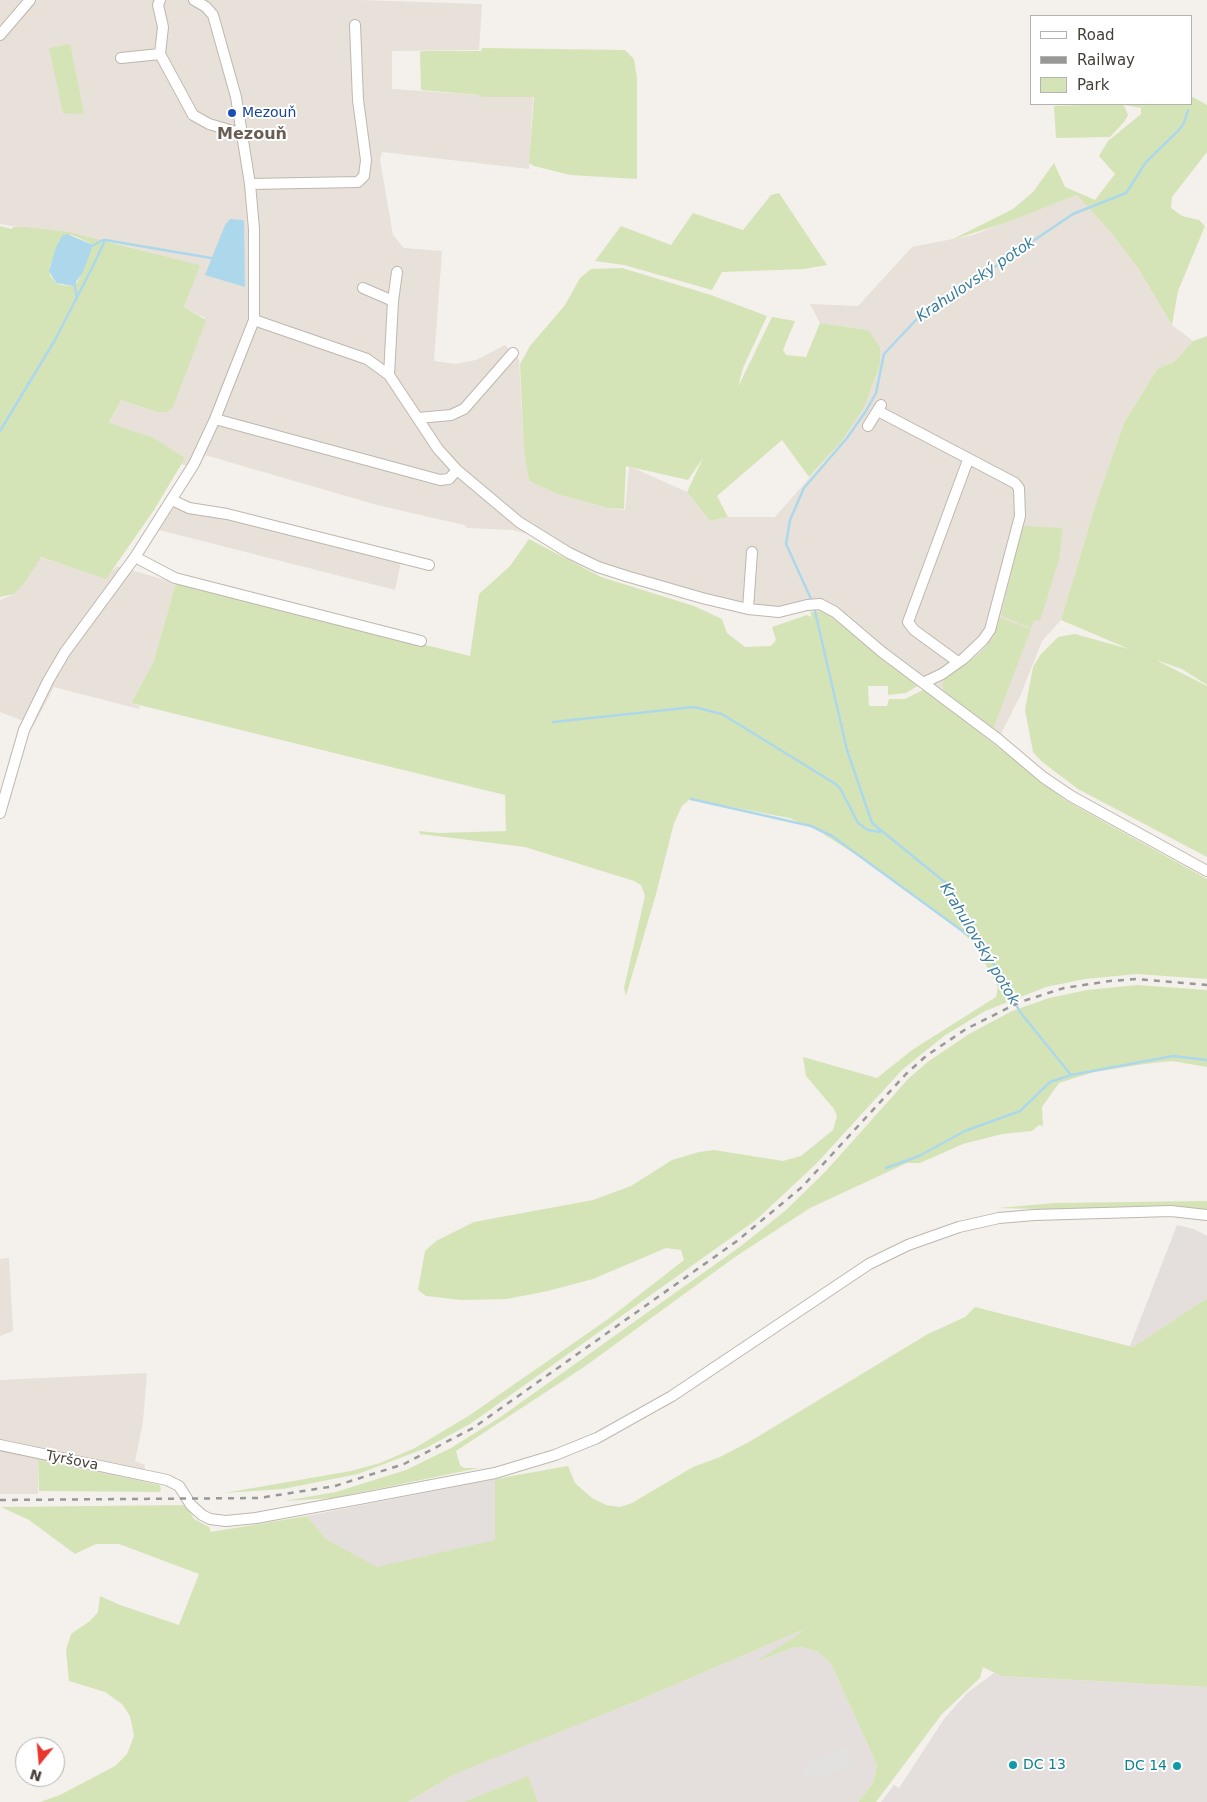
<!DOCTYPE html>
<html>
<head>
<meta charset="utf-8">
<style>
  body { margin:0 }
  #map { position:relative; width:1207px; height:1802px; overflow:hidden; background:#f4f0eb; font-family:"DejaVu Sans",sans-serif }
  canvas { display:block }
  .legend { position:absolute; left:1030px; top:15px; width:162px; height:90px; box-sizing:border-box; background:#fff; border:1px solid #b5b3b0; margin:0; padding:6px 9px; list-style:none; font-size:15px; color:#474039 }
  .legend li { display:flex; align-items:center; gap:10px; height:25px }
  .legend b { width:25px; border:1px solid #b5b3b0 }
  .north { position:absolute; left:15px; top:1737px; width:50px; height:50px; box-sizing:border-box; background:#fff; border:1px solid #b5b3b0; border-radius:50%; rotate:197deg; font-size:14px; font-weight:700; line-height:20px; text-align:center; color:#474039 }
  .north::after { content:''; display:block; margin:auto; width:18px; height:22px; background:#e7372e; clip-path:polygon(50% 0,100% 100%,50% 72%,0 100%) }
</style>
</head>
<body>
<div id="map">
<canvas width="1207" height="1802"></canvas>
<ul class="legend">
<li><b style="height:6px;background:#fff"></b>Road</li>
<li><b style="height:6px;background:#989898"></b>Railway</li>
<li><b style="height:14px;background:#d5e4b7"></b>Park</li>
</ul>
<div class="north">N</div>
</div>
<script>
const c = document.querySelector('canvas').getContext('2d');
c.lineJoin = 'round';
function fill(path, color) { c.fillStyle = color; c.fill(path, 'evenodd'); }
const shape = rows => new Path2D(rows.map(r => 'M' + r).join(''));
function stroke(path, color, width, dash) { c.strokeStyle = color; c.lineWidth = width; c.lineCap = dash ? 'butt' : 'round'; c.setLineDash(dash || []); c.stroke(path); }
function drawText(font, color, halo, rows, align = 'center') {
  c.font = font + ' "DejaVu Sans",sans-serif'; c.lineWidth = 4; c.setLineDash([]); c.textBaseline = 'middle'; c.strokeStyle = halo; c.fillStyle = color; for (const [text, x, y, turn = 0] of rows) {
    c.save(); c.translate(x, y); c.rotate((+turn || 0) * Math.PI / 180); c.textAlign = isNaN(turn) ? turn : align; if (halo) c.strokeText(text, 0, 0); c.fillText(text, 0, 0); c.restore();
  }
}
fill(shape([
  [0,0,359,0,482,4,479,50,392,51,392,89,480,95,481,97,533,97,529,169,382,152,380,160,393,235,404,248,442,251,434,361,456,364,476,360,505,345,519,359,524,452,529,481,557,494,608,508,625,510,629,466,687,492,710,521,728,517,775,517,841,442,864,408,880,365,868,330,820,323,810,304,858,306,912,247,973,235,1077,195,1112,234,1138,268,1172,325,1193,341,1174,362,1157,369,1124,423,1096,503,1061,620,1042,641,1021,694,996,744,823,611,735,609,659,591,594,568,530,535,513,530,467,528,464,525,377,505,205,455,197,469,181,464,185,459,154,438,109,424,121,400,157,412,205,318,184,307,199,265,111,242,0,224],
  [174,507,196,515,222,516,401,562,395,590,159,530],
  [40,557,105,578,117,566,176,583,153,663,131,703,140,706,139,709,54,687,34,725,0,712,0,600,14,594,24,584],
  [9,1258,13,1331,0,1336,0,1259],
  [147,1373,143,1421,135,1461,145,1465,143,1482,38,1461,38,1494,0,1494,0,1380]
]), '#e7e1d9');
fill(shape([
  [1177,1225,1194,1229,1207,1236,1207,1298,1133,1347,1130,1346],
  [495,1479,496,1540,377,1568,326,1539,307,1516],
  [800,1631,803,1631,757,1662,792,1648,802,1647,818,1652,831,1664,877,1765,873,1783,858,1802,408,1802,455,1774,637,1701],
  [994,1673,1001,1676,1207,1687,1207,1802,881,1802,894,1785,899,1788,944,1719,967,1693]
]), '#e4dfdc');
fill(shape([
  [70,44,84,113,75,114,63,113,49,48],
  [482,48,625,50,634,59,637,78,637,179,570,175,534,166,529,163,534,97,481,97,480,95,421,90,420,52,423,51,481,51],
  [1191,96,1207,105,1207,152,1172,197,1171,208,1182,216,1199,220,1205,226,1178,291,1172,325,1138,268,1112,234,1077,195,1005,223,951,240,1013,209,1033,192,1054,163,1065,187,1095,200,1115,174,1099,156,1108,141,1141,114,1141,108,1124,105,1128,115,1124,122,1110,137,1056,138,1054,106,1110,104,1191,104],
  [779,193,827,265,804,269,722,272,712,290,624,265,595,261,621,226,671,245,693,213,743,230,771,195],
  [0,226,12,229,13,227,24,227,69,232,200,265,184,307,206,320,173,407,167,412,157,412,121,400,109,423,154,438,185,458,154,510,106,579,41,557,24,584,14,594,0,597],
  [71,234,93,245,78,281,73,286,62,285,56,283,50,275,50,265],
  [622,268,711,295,767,316,743,368,738,387,772,317,795,321,783,350,786,355,806,357,820,323,868,330,880,347,880,365,864,408,841,442,809,477,782,440,717,496,728,517,710,521,687,492,703,458,688,480,626,466,624,509,608,508,557,494,529,481,524,452,520,364,530,346,565,305,580,278,591,269],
  [1207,336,1207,685,1182,669,1156,660,1207,686,1207,857,1078,789,1041,761,1033,752,1025,710,1033,667,1041,654,1058,637,1075,634,1129,649,1061,620,1096,503,1124,423,1157,369,1174,362,1193,341],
  [1022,526,1063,528,1059,559,1040,621,1034,620,1031,628,1001,616],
  [529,539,601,577,694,606,722,619,727,633,745,647,771,646,776,640,772,627,807,615,811,617,814,626,810,612,823,611,919,685,906,693,888,695,888,686,868,686,869,706,887,706,889,699,905,699,925,689,1065,800,1207,879,1207,979,1137,974,1085,979,1046,987,985,1011,944,1036,902,1070,816,1164,756,1220,470,1424,426,1448,358,1474,283,1489,224,1493,351,1471,380,1463,415,1448,470,1415,611,1317,684,1260,681,1250,666,1248,593,1279,548,1291,507,1299,461,1300,426,1296,418,1290,425,1251,436,1241,474,1222,593,1200,631,1186,672,1160,699,1152,714,1150,783,1161,801,1156,833,1130,837,1116,834,1109,806,1076,803,1057,877,1078,912,1050,996,997,998,987,975,945,958,928,863,859,814,828,789,818,690,799,682,806,674,823,656,894,626,996,624,988,645,896,641,885,634,881,525,847,420,834,419,831,439,833,506,831,505,795,131,703,153,663,176,583,470,656,479,594,510,566],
  [1000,618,1031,629,993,729,944,691,942,684,945,678,979,654,993,638],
  [1137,985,1207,990,1207,1067,1172,1061,1144,1064,1094,1072,1059,1083,1042,1107,1043,1126,1039,1125,1032,1131,1002,1134,963,1144,920,1163,907,1163,810,1208,735,1257,584,1367,456,1451,460,1465,464,1468,479,1468,333,1498,284,1501,336,1492,406,1470,451,1448,499,1418,741,1246,785,1211,825,1172,909,1078,929,1061,969,1034,1012,1011,1049,998,1087,990],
  [1207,1201,1207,1213,998,1208,1055,1203],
  [1207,1298,1207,1687,1001,1676,983,1667,980,1678,942,1714,876,1802,858,1802,873,1783,877,1765,831,1664,818,1652,802,1647,792,1648,754,1663,803,1631,800,1631,637,1701,455,1774,408,1802,40,1802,60,1795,115,1766,127,1754,134,1736,130,1716,122,1704,105,1692,69,1681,66,1650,71,1634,90,1621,98,1612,100,1596,120,1605,179,1625,199,1574,119,1544,96,1544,75,1554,29,1520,1,1507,186,1505,194,1519,209,1527,211,1532,307,1516,326,1539,377,1567,495,1540,495,1479,568,1466,575,1483,592,1498,606,1505,620,1507,632,1503,693,1467,720,1457,749,1442,928,1334,965,1317,975,1307,1133,1347],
  [38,1460,160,1485,161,1490,159,1492,39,1491],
  [528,1776,538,1802,464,1802]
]), '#d5e4b7');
fill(shape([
  [846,1746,854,1765,829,1775,827,1770,823,1776,815,1779,812,1776,805,1778,803,1772,806,1770,804,1765]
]), '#e3e1df');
fill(shape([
  [230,219,244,220,245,287,205,275,225,225],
  [67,234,93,245,83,272,73,286,56,283,49,271,56,247,62,236]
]), '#add8eb');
stroke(shape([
  [90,247,103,240],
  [74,281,77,298],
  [0,431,55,340,95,262,105,240,211,258],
  [812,601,786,544,790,520,804,488,847,438,866,411,876,393,884,354,916,320,1073,214,1126,193,1146,162,1178,131,1184,123,1188,110],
  [814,607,847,750,872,823,946,883,980,939,1020,1012,1071,1075,1173,1056,1207,1060],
  [553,722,694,707,722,714,834,783,840,788,858,823,868,830,880,832],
  [691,799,811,826,832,836,972,938,980,939],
  [886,1168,919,1156,965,1131,1020,1111,1050,1082,1071,1075]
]), '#add8eb', 2.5);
const minor = shape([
  [160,0,158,5,163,27,160,54,193,115,209,124,243,134],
  [0,35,30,0],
  [121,58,160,54],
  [250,184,358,182,364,176,366,160,358,100,355,25],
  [363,288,393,301],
  [254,320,367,359,389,375,438,449,457,470,519,522,569,553,598,567,626,576,702,598,748,609,779,612,807,605,820,604,835,612,882,652,998,739,1043,777,1071,796,1207,871],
  [389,375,393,301,397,272],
  [878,411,1015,483,1019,488,1020,516,990,630,983,640,963,659,942,674,925,682],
  [418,418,451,415,464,409,513,353],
  [215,419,440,480,449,479,457,470],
  [868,426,881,405],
  [172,500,189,508,227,514,429,565],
  [135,557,175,578,421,641],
  [748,609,752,552],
  [958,662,914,630,908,622,968,460],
  [0,813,24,730,48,681,65,652,135,557,194,464,215,419,254,320,254,229,250,184,236,97,213,15,206,7,194,0],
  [0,1445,167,1480,179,1486,191,1505,202,1515,210,1519,226,1521,256,1518,359,1499,495,1473,555,1455,597,1438,672,1396,869,1264,908,1245,959,1227,999,1218,1034,1215,1171,1211,1207,1215]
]);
stroke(minor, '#bfb7ae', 12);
stroke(minor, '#fff', 10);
stroke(shape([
  [0,1500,259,1498,335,1486,404,1464,473,1428,737,1241,802,1187,906,1074,926,1056,966,1029,1020,1002,1064,988,1110,981,1137,979,1207,985]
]), '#989898', 2.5, [6, 6]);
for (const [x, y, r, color] of [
  [232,113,5,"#1a4fb4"],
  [1013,1765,5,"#0f9aa8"],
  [1177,1766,5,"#0f9aa8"]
]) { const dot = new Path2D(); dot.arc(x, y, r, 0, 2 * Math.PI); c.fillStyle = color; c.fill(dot); stroke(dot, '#fff', 2); }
drawText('14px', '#164399', '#fff', [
  ["Mezouň",242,113]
], 'left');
drawText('14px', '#474039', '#fff', [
  ["Tyršova",72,1461,11]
]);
drawText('14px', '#0d838f', '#fff', [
  ["DC 13",1023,1765],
  ["DC 14",1167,1766,"right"]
], 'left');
drawText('italic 15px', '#377b9c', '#fff', [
  ["Krahulovský potok",976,280,-34],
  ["Krahulovský potok",979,944,59]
]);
drawText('bold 16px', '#695d51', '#fff', [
  ["Mezouň",252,135]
]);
</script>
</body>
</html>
